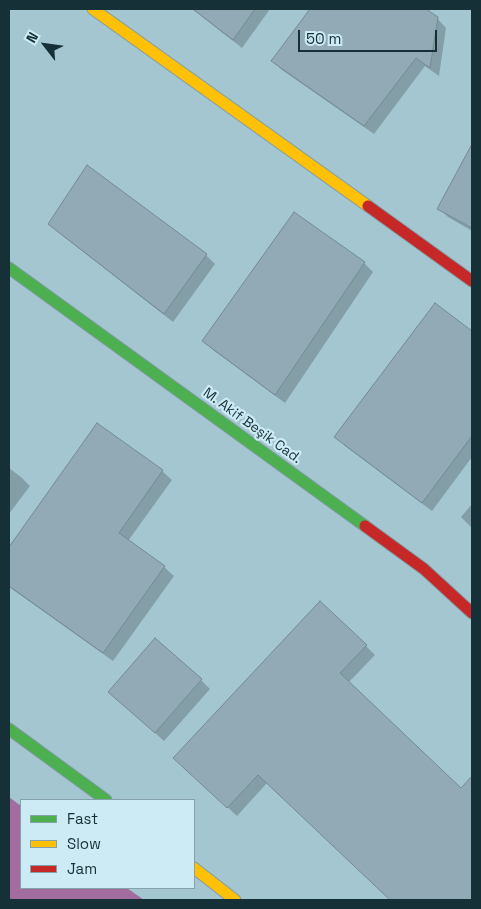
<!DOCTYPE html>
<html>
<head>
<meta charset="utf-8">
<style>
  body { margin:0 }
  #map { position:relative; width:481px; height:909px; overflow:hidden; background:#a4c6d1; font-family:"Space Grotesk",sans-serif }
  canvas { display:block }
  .frame { position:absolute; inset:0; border:10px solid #163037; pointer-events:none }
  .legend { position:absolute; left:20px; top:799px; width:175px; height:90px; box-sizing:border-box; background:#cdebf5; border:1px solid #84a0a9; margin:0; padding:6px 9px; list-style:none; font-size:15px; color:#163037 }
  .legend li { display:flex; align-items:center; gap:10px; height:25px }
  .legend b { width:25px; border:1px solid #84a0a9 }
  .north { position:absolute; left:20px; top:20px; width:50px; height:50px; -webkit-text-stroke:4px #cdebf5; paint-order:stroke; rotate:300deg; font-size:14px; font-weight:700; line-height:20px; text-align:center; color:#163037 }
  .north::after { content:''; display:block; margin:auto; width:18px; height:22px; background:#163037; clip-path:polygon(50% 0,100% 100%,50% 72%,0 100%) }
  .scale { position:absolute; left:298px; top:30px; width:139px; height:22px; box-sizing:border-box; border:2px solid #163037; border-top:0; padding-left:6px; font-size:15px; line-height:18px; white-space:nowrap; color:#163037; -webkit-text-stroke:4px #cdebf5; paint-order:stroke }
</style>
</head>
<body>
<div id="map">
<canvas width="481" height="909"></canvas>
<div class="frame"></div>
<ul class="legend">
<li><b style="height:6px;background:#4caf50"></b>Fast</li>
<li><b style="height:6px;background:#ffc107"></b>Slow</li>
<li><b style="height:6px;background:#c62828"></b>Jam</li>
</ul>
<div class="north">N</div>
<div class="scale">50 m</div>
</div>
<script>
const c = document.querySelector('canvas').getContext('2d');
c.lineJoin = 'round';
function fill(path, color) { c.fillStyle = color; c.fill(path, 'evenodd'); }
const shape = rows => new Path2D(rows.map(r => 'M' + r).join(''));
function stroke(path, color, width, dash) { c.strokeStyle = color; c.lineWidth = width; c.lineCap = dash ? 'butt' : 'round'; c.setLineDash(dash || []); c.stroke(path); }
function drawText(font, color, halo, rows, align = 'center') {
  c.font = font + ' "Space Grotesk",sans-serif'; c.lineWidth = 4.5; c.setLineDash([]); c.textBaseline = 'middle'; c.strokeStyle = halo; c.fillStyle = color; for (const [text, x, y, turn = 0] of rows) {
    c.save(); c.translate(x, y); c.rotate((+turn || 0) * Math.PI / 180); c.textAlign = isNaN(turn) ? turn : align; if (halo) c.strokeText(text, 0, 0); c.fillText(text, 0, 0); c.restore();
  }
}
fill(shape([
  [9,797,21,806,21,888,127,888,144,900,9,900]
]), '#a36c9f');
fill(shape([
  [192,9,270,9,242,48],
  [312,9,424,9,437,18,446,28,439,76,425,66,374,134,282,70,273,61],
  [472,148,472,231,448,217,439,208],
  [50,224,206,255,215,264,173,322,59,233],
  [364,263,373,272,285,403,213,350,204,341],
  [435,305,472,332,472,457,432,511,345,446,336,437],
  [98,425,162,471,172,480,128,541,164,567,174,576,113,661,9,587,9,550],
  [9,468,21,477,30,486,9,514],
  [472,504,472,528,461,517],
  [366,646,375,655,348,683,461,789,472,778,472,900,392,900,267,783,237,816,184,767],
  [201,680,210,689,164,741,110,692]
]), '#0003');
const building = shape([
  [193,9,255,9,233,40,193,9],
  [310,9,426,9,438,17,430,68,416,58,364,126,271,61,310,9],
  [472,144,472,228,437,209,472,144],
  [87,165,207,254,164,314,48,224,87,165],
  [294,212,365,262,275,395,202,341,294,212],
  [435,303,472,331,472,436,422,503,334,437,435,303],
  [97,423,163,470,119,533,165,566,103,653,9,586,9,547,97,423],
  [320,601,367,645,340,673,461,788,472,776,472,900,390,900,258,775,227,808,173,758,320,601],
  [155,638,202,679,155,733,108,692,155,638]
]);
fill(building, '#92aab6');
stroke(building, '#728a94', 1);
const fast = shape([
  [9,268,365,526],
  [9,729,106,800]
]);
const slow = shape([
  [93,9,368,206],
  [194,868,235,900]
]);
const jam = shape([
  [368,206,472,281],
  [365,526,424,569,472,613]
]);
stroke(fast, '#809ba3', 13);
stroke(slow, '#809ba3', 13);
stroke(jam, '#809ba3', 13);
stroke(fast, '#4caf50', 11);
stroke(slow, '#ffc107', 11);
stroke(jam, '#c62828', 11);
drawText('14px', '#163037', '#cdebf5', [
  ["M. Akif Beşik Cad.",252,426,36]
]);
</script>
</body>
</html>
